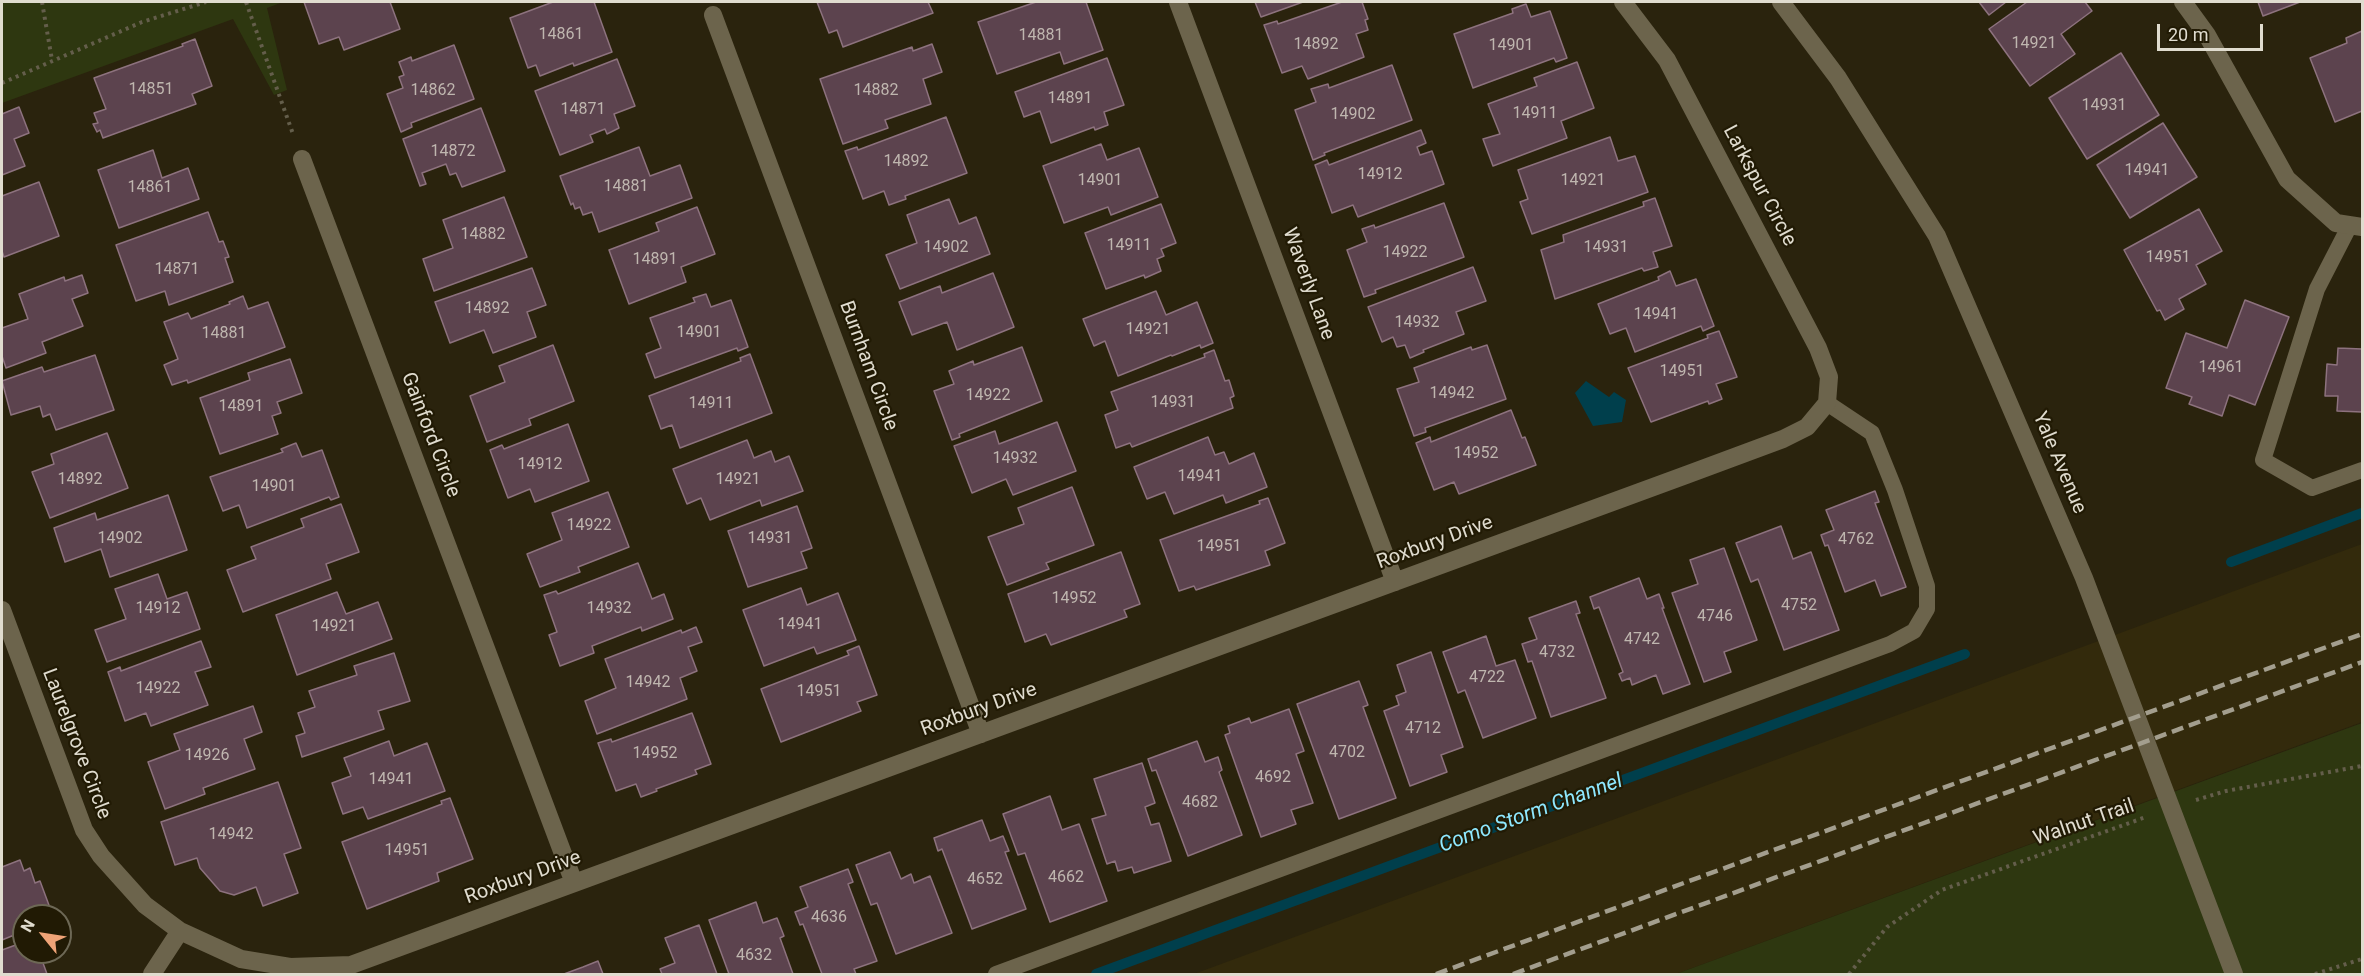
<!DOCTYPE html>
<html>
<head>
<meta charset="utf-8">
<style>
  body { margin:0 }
  #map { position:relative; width:2364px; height:976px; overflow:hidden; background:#2a230d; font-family:Roboto,sans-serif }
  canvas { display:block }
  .frame { position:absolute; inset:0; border:3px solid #e0dccf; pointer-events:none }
  .north { position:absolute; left:12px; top:904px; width:60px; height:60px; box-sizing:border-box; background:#211a04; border:2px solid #6d6855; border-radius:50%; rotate:300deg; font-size:16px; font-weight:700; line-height:24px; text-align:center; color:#e0dccf }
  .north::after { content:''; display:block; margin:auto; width:21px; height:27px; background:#efa377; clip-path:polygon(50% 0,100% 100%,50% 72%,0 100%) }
  .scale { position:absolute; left:2157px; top:24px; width:106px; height:27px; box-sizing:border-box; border:3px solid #e0dccf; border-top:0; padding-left:8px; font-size:18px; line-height:21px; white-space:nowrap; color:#e0dccf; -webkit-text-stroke:4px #211a04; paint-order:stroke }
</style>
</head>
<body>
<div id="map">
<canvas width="2364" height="976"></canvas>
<div class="frame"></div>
<div class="north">N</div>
<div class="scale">20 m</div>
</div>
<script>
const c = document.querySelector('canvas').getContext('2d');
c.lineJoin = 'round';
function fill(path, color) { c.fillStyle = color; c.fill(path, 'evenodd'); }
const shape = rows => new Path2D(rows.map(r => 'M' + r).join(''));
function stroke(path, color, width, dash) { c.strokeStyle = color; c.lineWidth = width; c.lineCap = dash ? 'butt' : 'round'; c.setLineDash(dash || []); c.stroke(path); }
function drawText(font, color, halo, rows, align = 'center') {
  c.font = font + ' Roboto,sans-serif'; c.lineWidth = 4.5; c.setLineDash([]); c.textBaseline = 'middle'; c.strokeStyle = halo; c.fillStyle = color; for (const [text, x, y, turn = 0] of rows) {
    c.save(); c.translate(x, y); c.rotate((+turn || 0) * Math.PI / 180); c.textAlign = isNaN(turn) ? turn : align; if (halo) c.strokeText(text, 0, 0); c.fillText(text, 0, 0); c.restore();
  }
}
fill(shape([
  [2362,544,2362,722,1676,974,1194,974]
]), '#332a0c');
fill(shape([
  [2,2,283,2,267,8,287,90,274,95,233,19,2,103],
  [2362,723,2362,974,1676,974]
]), '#2e3710');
fill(shape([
  [1586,381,1609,397,1614,392,1626,400,1622,422,1593,426,1575,393]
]), '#003f4c');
stroke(shape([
  [2231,562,2362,513],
  [1096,974,1965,654]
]), '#003f4c', 10);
const building = shape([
  [304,2,390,2,400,29,344,50,339,37,319,44,304,2],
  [553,2,594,2,612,52,574,66,573,63,540,76,536,65,528,68,510,18,553,2],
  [817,2,928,2,933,13,843,47,837,30,829,33,817,2],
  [1036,2,1086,2,1103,50,1064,64,1060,52,997,74,978,22,1036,2],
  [1255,2,1303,2,1261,17,1255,2],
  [1342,2,1362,2,1368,19,1365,20,1368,30,1356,34,1364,57,1308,79,1302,66,1282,73,1264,25,1277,21,1278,24,1342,2],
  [1979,2,2006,2,1989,15,1979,2],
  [2027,2,2085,2,2092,11,2061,34,2075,54,2030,86,1989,29,2027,2],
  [2258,2,2300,2,2263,16,2258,2],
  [1526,4,1531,17,1550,11,1567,58,1556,62,1554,58,1473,88,1454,34,1513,13,1512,9,1526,4],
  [2362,31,2362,111,2335,122,2310,58,2347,43,2346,38,2362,31],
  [195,39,212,86,192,94,196,104,103,138,100,130,97,132,93,124,98,123,94,113,106,109,94,78,183,46,182,44,195,39],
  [932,44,942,72,923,79,931,104,885,120,888,128,843,144,820,79,912,47,913,51,932,44],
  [454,45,474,99,411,123,412,127,401,132,387,94,403,88,399,77,404,75,399,62,411,57,412,61,454,45],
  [2121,53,2159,115,2087,159,2049,98,2121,53],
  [1107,58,1124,105,1104,112,1108,125,1095,130,1094,127,1051,143,1040,111,1024,117,1015,92,1107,58],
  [617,59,635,106,614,114,619,128,607,134,605,129,590,135,593,142,560,155,535,91,617,59],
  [1577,62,1594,108,1561,121,1567,138,1493,166,1483,139,1500,134,1488,104,1537,86,1534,78,1577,62],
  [1392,65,1412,120,1324,153,1325,155,1313,160,1295,110,1316,102,1311,89,1328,84,1329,88,1392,65],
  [19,107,29,133,14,139,25,166,2,175,2,114,19,107],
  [481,108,505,171,462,187,456,173,450,175,446,164,422,173,426,184,420,186,403,139,481,108],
  [946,117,967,173,905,196,906,199,889,205,884,191,863,199,845,151,857,147,858,150,946,117],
  [2163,123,2197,177,2130,218,2097,165,2163,123],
  [1421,130,1426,143,1417,147,1420,155,1432,151,1444,184,1358,217,1353,205,1332,213,1315,165,1327,160,1329,165,1421,130],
  [1610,137,1618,161,1635,156,1648,192,1532,234,1520,202,1528,199,1518,170,1610,137],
  [1101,144,1107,160,1139,148,1158,197,1111,215,1108,207,1064,223,1043,166,1101,144],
  [639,147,650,176,680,165,692,198,599,232,592,212,583,215,580,207,575,209,573,203,571,205,560,176,639,147],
  [153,150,162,178,188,168,199,199,119,228,98,170,153,150],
  [39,182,59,236,4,257,2,251,2,196,39,182],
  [504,197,527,257,434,291,423,259,453,248,443,220,504,197],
  [1655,198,1672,246,1653,252,1658,267,1644,271,1642,268,1555,299,1541,250,1564,242,1563,235,1644,206,1643,202,1655,198],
  [949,199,959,224,976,217,990,254,900,289,886,255,917,243,907,215,949,199],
  [1444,203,1464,257,1375,290,1376,293,1364,297,1347,250,1367,242,1362,229,1374,225,1375,228,1444,203],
  [1161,204,1176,243,1161,249,1164,256,1157,259,1161,271,1145,278,1144,275,1106,289,1085,233,1161,204],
  [697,207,715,254,681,267,686,282,629,304,609,250,659,231,656,223,697,207],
  [2199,209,2222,251,2196,265,2206,284,2179,299,2184,309,2165,320,2160,310,2157,311,2124,250,2199,209],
  [208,212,219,242,223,241,229,257,225,258,233,282,169,305,165,291,136,301,116,245,208,212],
  [1473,267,1486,301,1456,312,1464,334,1423,350,1424,352,1410,358,1405,345,1397,347,1393,337,1382,342,1368,307,1473,267],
  [532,268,546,305,527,312,536,337,493,353,484,330,450,343,435,302,532,268],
  [1670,271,1676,286,1696,279,1714,326,1703,331,1701,326,1635,352,1626,328,1610,334,1598,304,1659,280,1658,277,1670,271],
  [993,273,1014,327,957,350,947,322,912,335,899,302,940,286,942,293,993,273],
  [82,275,88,293,72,299,83,326,42,342,46,353,6,368,2,356,2,328,28,319,19,294,64,277,65,281,82,275],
  [1156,291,1166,315,1197,302,1213,343,1201,348,1200,345,1172,356,1171,355,1118,376,1105,341,1094,346,1083,319,1156,291],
  [706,294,711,307,731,300,748,347,738,351,737,348,655,378,646,354,661,348,650,318,695,302,693,298,706,294],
  [243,296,248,309,268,302,285,347,188,383,187,380,172,385,164,365,178,359,164,322,188,313,191,319,230,304,229,302,243,296],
  [2245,300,2289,317,2255,405,2229,395,2222,416,2189,404,2192,397,2166,388,2186,333,2227,348,2245,300],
  [1719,331,1737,377,1716,384,1722,399,1709,404,1708,401,1651,422,1628,368,1708,338,1707,335,1719,331],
  [553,345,574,401,529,419,531,425,487,442,470,396,505,382,499,366,553,345],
  [1487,345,1506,399,1425,428,1426,432,1414,436,1397,389,1419,382,1414,368,1471,347,1472,350,1487,345],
  [1022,347,1042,401,959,434,960,437,952,440,934,391,954,384,949,371,973,361,974,365,1022,347],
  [2338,348,2362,349,2362,412,2337,411,2338,396,2325,396,2327,364,2337,365,2338,348],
  [1214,350,1225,381,1229,380,1234,396,1230,398,1233,408,1132,447,1130,443,1116,448,1105,415,1118,410,1111,392,1205,357,1204,354,1214,350],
  [750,354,772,413,680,448,672,425,661,429,649,396,741,361,740,358,750,354],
  [95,355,114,410,56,430,50,414,43,417,40,406,11,415,2,381,42,367,44,372,95,355],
  [290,359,302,393,277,402,281,413,272,416,278,434,220,454,200,398,250,380,248,373,290,359],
  [1511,410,1522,438,1525,437,1536,465,1459,494,1454,482,1434,490,1416,443,1430,437,1431,442,1511,410],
  [1057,422,1076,471,1013,495,1006,479,972,493,954,446,995,431,999,444,1057,422],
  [568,424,589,481,535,502,530,489,508,498,490,450,502,445,504,449,568,424],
  [107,433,128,488,50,518,32,472,54,464,51,454,107,433],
  [1208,437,1215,455,1224,452,1229,464,1254,453,1267,487,1226,503,1223,495,1174,514,1165,492,1147,499,1134,467,1208,437],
  [747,440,754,458,771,451,775,462,789,456,803,491,762,506,760,500,710,520,701,498,687,504,673,469,747,440],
  [296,443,302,457,322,450,339,497,331,500,329,497,247,528,239,505,223,511,210,477,283,452,281,449,296,443],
  [1072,487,1094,545,1046,563,1049,569,1007,585,988,537,1024,524,1018,508,1072,487],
  [1875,491,1879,502,1875,503,1906,587,1881,596,1875,580,1845,592,1828,545,1825,546,1821,535,1834,530,1826,510,1875,491],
  [608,492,629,547,578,567,580,572,540,587,527,554,562,540,552,513,608,492],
  [168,495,187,550,110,577,101,549,65,562,54,528,95,513,97,520,168,495],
  [1268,498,1285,543,1265,551,1270,565,1196,590,1194,586,1179,591,1160,540,1260,504,1259,501,1268,498],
  [341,504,359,552,326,564,331,579,243,612,227,570,256,559,251,547,304,527,301,519,341,504],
  [797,506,812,548,801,552,807,568,748,587,728,531,797,506],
  [1781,526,1793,559,1811,552,1839,630,1784,650,1758,579,1751,582,1736,543,1781,526],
  [1724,548,1757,640,1724,652,1731,672,1704,682,1672,593,1698,584,1690,560,1724,548],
  [1121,552,1140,604,1124,610,1127,617,1051,645,1046,634,1025,642,1008,594,1121,552],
  [638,563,652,599,664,594,673,619,642,631,641,627,592,646,594,653,560,666,549,635,557,632,544,595,556,591,558,594,638,563],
  [158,574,167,599,187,592,200,629,107,662,95,630,126,619,115,589,158,574],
  [1639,578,1647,599,1659,594,1664,608,1662,608,1690,684,1663,694,1656,675,1632,685,1630,678,1622,681,1619,674,1623,672,1599,607,1594,609,1590,597,1639,578],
  [801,588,807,605,838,593,856,640,817,654,814,647,764,666,743,610,801,588],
  [337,592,346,614,378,602,392,639,297,675,276,615,337,592],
  [1576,601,1580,613,1576,614,1606,698,1551,717,1532,661,1528,662,1522,644,1537,639,1529,618,1576,601],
  [696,627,702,642,688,647,697,671,680,678,687,699,597,734,585,701,616,688,605,659,681,630,682,633,696,627],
  [1486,636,1496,666,1515,660,1536,718,1483,738,1465,690,1458,693,1443,652,1486,636],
  [201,641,211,667,195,672,208,705,151,726,146,713,125,721,108,672,120,667,121,671,201,641],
  [859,646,877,695,857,702,861,711,781,742,761,689,849,655,847,651,859,646],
  [1431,652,1463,747,1441,755,1447,772,1410,786,1384,711,1399,705,1396,696,1406,692,1397,665,1431,652],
  [394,653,410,701,378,711,384,729,302,757,296,736,305,733,298,713,315,707,309,691,357,675,354,666,394,653],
  [1359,681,1368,705,1363,707,1396,798,1339,819,1297,704,1359,681],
  [253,706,262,732,244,739,255,769,203,788,205,794,165,809,148,762,180,750,174,734,253,706],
  [1289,709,1304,751,1296,754,1313,803,1291,810,1296,824,1261,837,1225,735,1230,733,1228,726,1249,718,1251,723,1289,709],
  [692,713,711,764,695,770,697,774,656,789,657,791,641,797,636,784,616,791,598,743,611,739,612,742,692,713],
  [389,741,394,756,427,743,445,791,368,819,363,807,343,814,332,783,351,776,344,758,389,741],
  [1197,741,1205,762,1218,757,1222,770,1219,772,1242,835,1188,856,1156,770,1152,771,1148,759,1197,741],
  [1142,763,1155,803,1145,807,1151,825,1159,823,1171,861,1134,873,1132,867,1118,871,1115,861,1107,864,1092,819,1106,815,1094,779,1142,763],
  [278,782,301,848,284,854,298,893,263,906,256,887,234,895,220,891,200,868,197,858,175,865,161,822,278,782],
  [1050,796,1062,830,1079,824,1107,901,1050,922,1025,853,1018,855,1003,814,1050,796],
  [450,798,473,859,437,873,439,881,367,909,342,842,442,804,441,801,450,798],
  [982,820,990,841,1003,836,1009,851,1005,852,1026,909,972,929,942,849,938,851,934,838,982,820],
  [890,852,901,879,911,874,914,883,930,876,952,933,896,954,877,903,871,905,856,865,890,852],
  [20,860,24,871,30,868,35,883,40,881,53,916,24,916,24,931,2,940,2,867,20,860],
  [848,869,853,882,848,884,877,961,854,969,856,974,822,974,803,924,800,925,795,912,808,907,800,887,848,869],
  [756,902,763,923,777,918,784,936,780,938,793,974,729,974,709,920,756,902],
  [699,925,717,974,662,974,660,969,675,963,665,938,699,925],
  [24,942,24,952,39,952,47,974,2,974,2,950,24,942],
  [598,961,603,974,564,974,583,967,598,961]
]);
fill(building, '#5c434e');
stroke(building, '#8d727e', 1.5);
stroke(shape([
  [42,2,52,60],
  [246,2,293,134],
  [2,83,142,22,206,2],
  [2196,800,2226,791,2362,766],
  [1849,974,1887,927,1942,890,2146,817],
  [2315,974,2362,959]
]), '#645e4b', 4, [3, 4.5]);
stroke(shape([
  [2350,225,2317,289,2263,460,2312,488,2362,470],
  [996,974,1890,644,1914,631,1927,609,1927,586,1895,490,1872,433,1827,403]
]), '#6c644c', 16);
stroke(shape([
  [1178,2,1395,582],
  [2183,2,2207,35,2287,179,2336,223,2362,227],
  [713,15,981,734],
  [302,159,574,883],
  [2,610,84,830,101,856,145,905,180,931],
  [152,974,180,931,241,959,290,967,351,965,1686,475,1783,439,1807,427,1827,403,1829,377,1818,348,1667,60,1623,2]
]), '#6c644c', 18);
stroke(shape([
  [1781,2,1838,78,1937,236,2084,578,2234,974]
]), '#6c644c', 18);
stroke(shape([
  [1436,974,2362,634],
  [1513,974,2362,662]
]), '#a39e8e', 4.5, [12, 6]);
drawText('16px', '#bfb6af', null, [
  ["14861",561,35],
  ["14881",1041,36],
  ["14921",2034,44],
  ["14892",1316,45],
  ["14901",1511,46],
  ["14851",151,90],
  ["14862",433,91],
  ["14882",876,91],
  ["14891",1070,99],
  ["14931",2104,106],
  ["14871",583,110],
  ["14911",1535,114],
  ["14902",1353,115],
  ["14872",453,152],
  ["14892",906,162],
  ["14941",2147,171],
  ["14912",1380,175],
  ["14901",1100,181],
  ["14921",1583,181],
  ["14881",626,187],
  ["14861",150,188],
  ["14882",483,235],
  ["14911",1129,246],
  ["14902",946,248],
  ["14931",1606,248],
  ["14922",1405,253],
  ["14951",2168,258],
  ["14891",655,260],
  ["14871",177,270],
  ["14892",487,309],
  ["14941",1656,315],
  ["14932",1417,323],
  ["14921",1148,330],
  ["14901",699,333],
  ["14881",224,334],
  ["14961",2221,368],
  ["14951",1682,372],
  ["14942",1452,394],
  ["14922",988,396],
  ["14931",1173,403],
  ["14911",711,404],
  ["14891",241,407],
  ["14952",1476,454],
  ["14932",1015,459],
  ["14912",540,465],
  ["14941",1200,477],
  ["14892",80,480],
  ["14921",738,480],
  ["14901",274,487],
  ["14922",589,526],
  ["14902",120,539],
  ["14931",770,539],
  ["4762",1856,540],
  ["14951",1219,547],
  ["14952",1074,599],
  ["4752",1799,606],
  ["14912",158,609],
  ["14932",609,609],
  ["4746",1715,617],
  ["14941",800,625],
  ["14921",334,627],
  ["4742",1642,640],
  ["4732",1557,653],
  ["4722",1487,678],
  ["14942",648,683],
  ["14922",158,689],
  ["14951",819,692],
  ["4712",1423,729],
  ["4702",1347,753],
  ["14952",655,754],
  ["14926",207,756],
  ["4692",1273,778],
  ["14941",391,780],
  ["4682",1200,803],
  ["14942",231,835],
  ["14951",407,851],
  ["4662",1066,878],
  ["4652",985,880],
  ["4636",829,918],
  ["4632",754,956]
]);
drawText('20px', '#e0dccf', '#211a04', [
  ["Larkspur Circle",1759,186,62],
  ["Waverly Lane",1308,284,70],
  ["Burnham Circle",868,366,70],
  ["Gainford Circle",430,435,69],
  ["Yale Avenue",2059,463,67],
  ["Roxbury Drive",1435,543,-20],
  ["Roxbury Drive",979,710,-20],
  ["Laurelgrove Circle",76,744,69],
  ["Walnut Trail",2084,823,-19],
  ["Roxbury Drive",523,878,-20]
]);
drawText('italic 21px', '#8ee8ff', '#211a04', [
  ["Como Storm Channel",1531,814,-20]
]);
</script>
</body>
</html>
